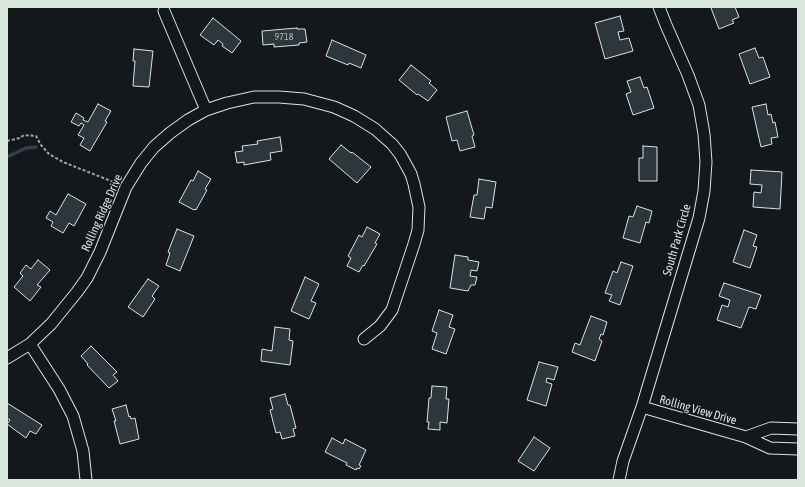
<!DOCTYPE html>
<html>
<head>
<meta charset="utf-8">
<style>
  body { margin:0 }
  #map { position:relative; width:805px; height:487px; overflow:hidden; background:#14181c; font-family:"Asap Condensed",sans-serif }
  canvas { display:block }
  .frame { position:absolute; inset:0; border:8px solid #d8e6dc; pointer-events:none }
</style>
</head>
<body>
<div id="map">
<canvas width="805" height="487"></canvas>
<div class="frame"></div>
</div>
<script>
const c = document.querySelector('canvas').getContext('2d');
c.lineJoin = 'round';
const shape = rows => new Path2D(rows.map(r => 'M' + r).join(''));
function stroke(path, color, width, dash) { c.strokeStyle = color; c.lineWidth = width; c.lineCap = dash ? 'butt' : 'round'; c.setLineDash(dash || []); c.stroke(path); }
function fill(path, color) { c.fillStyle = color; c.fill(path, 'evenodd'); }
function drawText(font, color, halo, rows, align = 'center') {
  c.font = font + ' "Asap Condensed",sans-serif'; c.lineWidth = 3; c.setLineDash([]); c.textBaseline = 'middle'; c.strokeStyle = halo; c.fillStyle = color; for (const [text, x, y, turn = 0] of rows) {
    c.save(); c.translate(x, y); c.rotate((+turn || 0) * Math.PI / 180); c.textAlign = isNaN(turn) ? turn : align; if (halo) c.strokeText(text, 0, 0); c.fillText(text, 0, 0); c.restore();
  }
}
stroke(shape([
  [7,157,26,148,36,147]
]), '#2f3f4d', 3.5);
const building = shape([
  [713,7,735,7,739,17,732,20,734,23,719,29,711,8,713,7],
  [620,16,624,31,618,32,620,40,629,38,633,51,605,59,595,23,620,16],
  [213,18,241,41,232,53,222,46,223,44,218,40,214,45,200,35,213,18],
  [297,28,297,29,305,29,307,42,299,43,299,45,274,47,274,44,263,45,262,31,297,28],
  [332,40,366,55,361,68,349,63,348,65,326,56,332,40],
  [755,48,759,58,763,57,770,77,750,84,739,54,755,48],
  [134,49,153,51,149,87,133,86,135,61,133,61,134,49],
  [411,65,431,81,429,83,437,90,428,101,418,94,417,95,399,80,411,65],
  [640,77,644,88,647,87,654,108,633,115,626,94,631,92,627,81,640,77],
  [98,104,111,111,105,121,107,122,90,151,80,145,84,138,78,135,84,125,81,123,79,126,71,122,76,113,84,118,83,120,88,122,98,104],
  [766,104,768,115,771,114,773,123,775,122,778,137,771,138,772,144,761,147,752,107,766,104],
  [467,111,474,135,472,136,475,147,460,151,457,140,452,141,446,117,467,111],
  [280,137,282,151,270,153,271,160,244,165,244,162,237,163,235,152,243,151,242,146,258,144,257,141,280,137],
  [341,145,351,153,352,152,371,167,357,183,329,159,341,145],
  [643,146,657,147,657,181,639,181,639,158,643,158,643,146],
  [751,170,782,172,780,209,753,207,754,192,761,193,762,185,750,184,751,170],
  [198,171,211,179,205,189,207,190,196,210,195,209,194,210,179,202,191,180,193,181,198,171],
  [479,179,496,182,492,208,486,207,484,219,470,217,474,195,477,195,479,179],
  [68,194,86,204,74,226,69,223,63,233,51,226,53,222,46,218,50,211,56,215,68,194],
  [637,206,652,211,649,223,646,222,640,243,623,238,629,216,633,217,637,206],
  [367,227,380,234,375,243,377,244,364,266,363,265,359,272,347,266,351,258,348,256,359,235,362,237,367,227],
  [177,229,194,236,180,271,166,265,170,253,168,252,177,229],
  [744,230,757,235,753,246,757,247,750,268,733,262,744,230],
  [455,255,468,257,468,260,479,262,477,271,471,270,470,276,477,277,475,285,471,285,468,291,450,288,455,255],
  [38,260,50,270,37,285,41,287,30,301,14,287,23,276,20,273,26,265,31,269,38,260],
  [621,262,633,266,620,305,609,301,612,295,605,293,613,271,617,273,621,262],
  [305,277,319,284,311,301,316,303,309,319,291,311,305,277],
  [148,279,159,286,152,296,155,299,143,317,128,307,148,279],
  [724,283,761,295,756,309,749,307,741,328,717,320,722,305,728,307,730,300,719,296,724,283],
  [439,310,453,315,449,327,455,329,446,354,432,349,437,333,432,331,439,310],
  [591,316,607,322,603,335,601,334,599,339,602,341,595,361,572,352,575,343,580,345,591,316],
  [275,327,290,329,289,340,293,341,290,365,261,361,262,349,272,351,275,327],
  [91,346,117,372,113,375,118,381,109,388,87,365,88,364,81,356,91,346],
  [539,362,558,367,554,380,547,378,546,382,552,384,546,406,527,400,539,362],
  [432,386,447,387,446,399,449,399,447,423,440,422,440,430,428,429,429,422,427,422,429,398,431,398,432,386],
  [285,394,288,405,290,405,296,428,293,429,295,436,282,439,280,432,276,433,270,410,273,409,270,398,285,394],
  [7,403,42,425,36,434,30,431,26,438,7,424,10,420,7,418,7,403],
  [126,405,129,417,130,416,131,419,135,418,139,439,120,444,114,421,116,421,112,409,126,405],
  [534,437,550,448,534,471,518,461,534,437],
  [332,438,343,444,345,439,366,450,359,465,361,466,359,469,357,468,356,470,346,465,347,463,325,452,332,438]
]);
fill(building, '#2c363c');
stroke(building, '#d8e6dc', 1);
const street = shape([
  [164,11,206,110],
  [30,344,59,389,73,416,83,451,86,480],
  [7,358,30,344,51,324,77,292,87,278,100,252,126,187,141,163,154,147,170,133,188,120,206,110,227,103,254,97,279,97,304,99,334,107,354,116,375,129,392,144,400,154,411,174,414,184,419,207,418,230,414,244,392,310,380,326,364,339],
  [642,407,746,437,770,448,798,449],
  [746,437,771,428,798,429],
  [619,480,623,461,642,407,699,218,704,191,706,162,704,134,699,105,688,75,666,25,659,7]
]);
stroke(street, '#d8e6dc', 13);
stroke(shape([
  [7,141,20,138,24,135,36,136,41,145,49,154,63,162,116,183]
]), '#9da8a2', 2, [3, 2]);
stroke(street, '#14181c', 11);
drawText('10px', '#adbab4', null, [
  ["9718",284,37]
]);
drawText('12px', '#d8e6dc', '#14181c', [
  ["Rolling Ridge Drive",102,213,-66],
  ["South Park Circle",677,240,-74],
  ["Rolling View Drive",698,410,16]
]);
</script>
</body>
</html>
